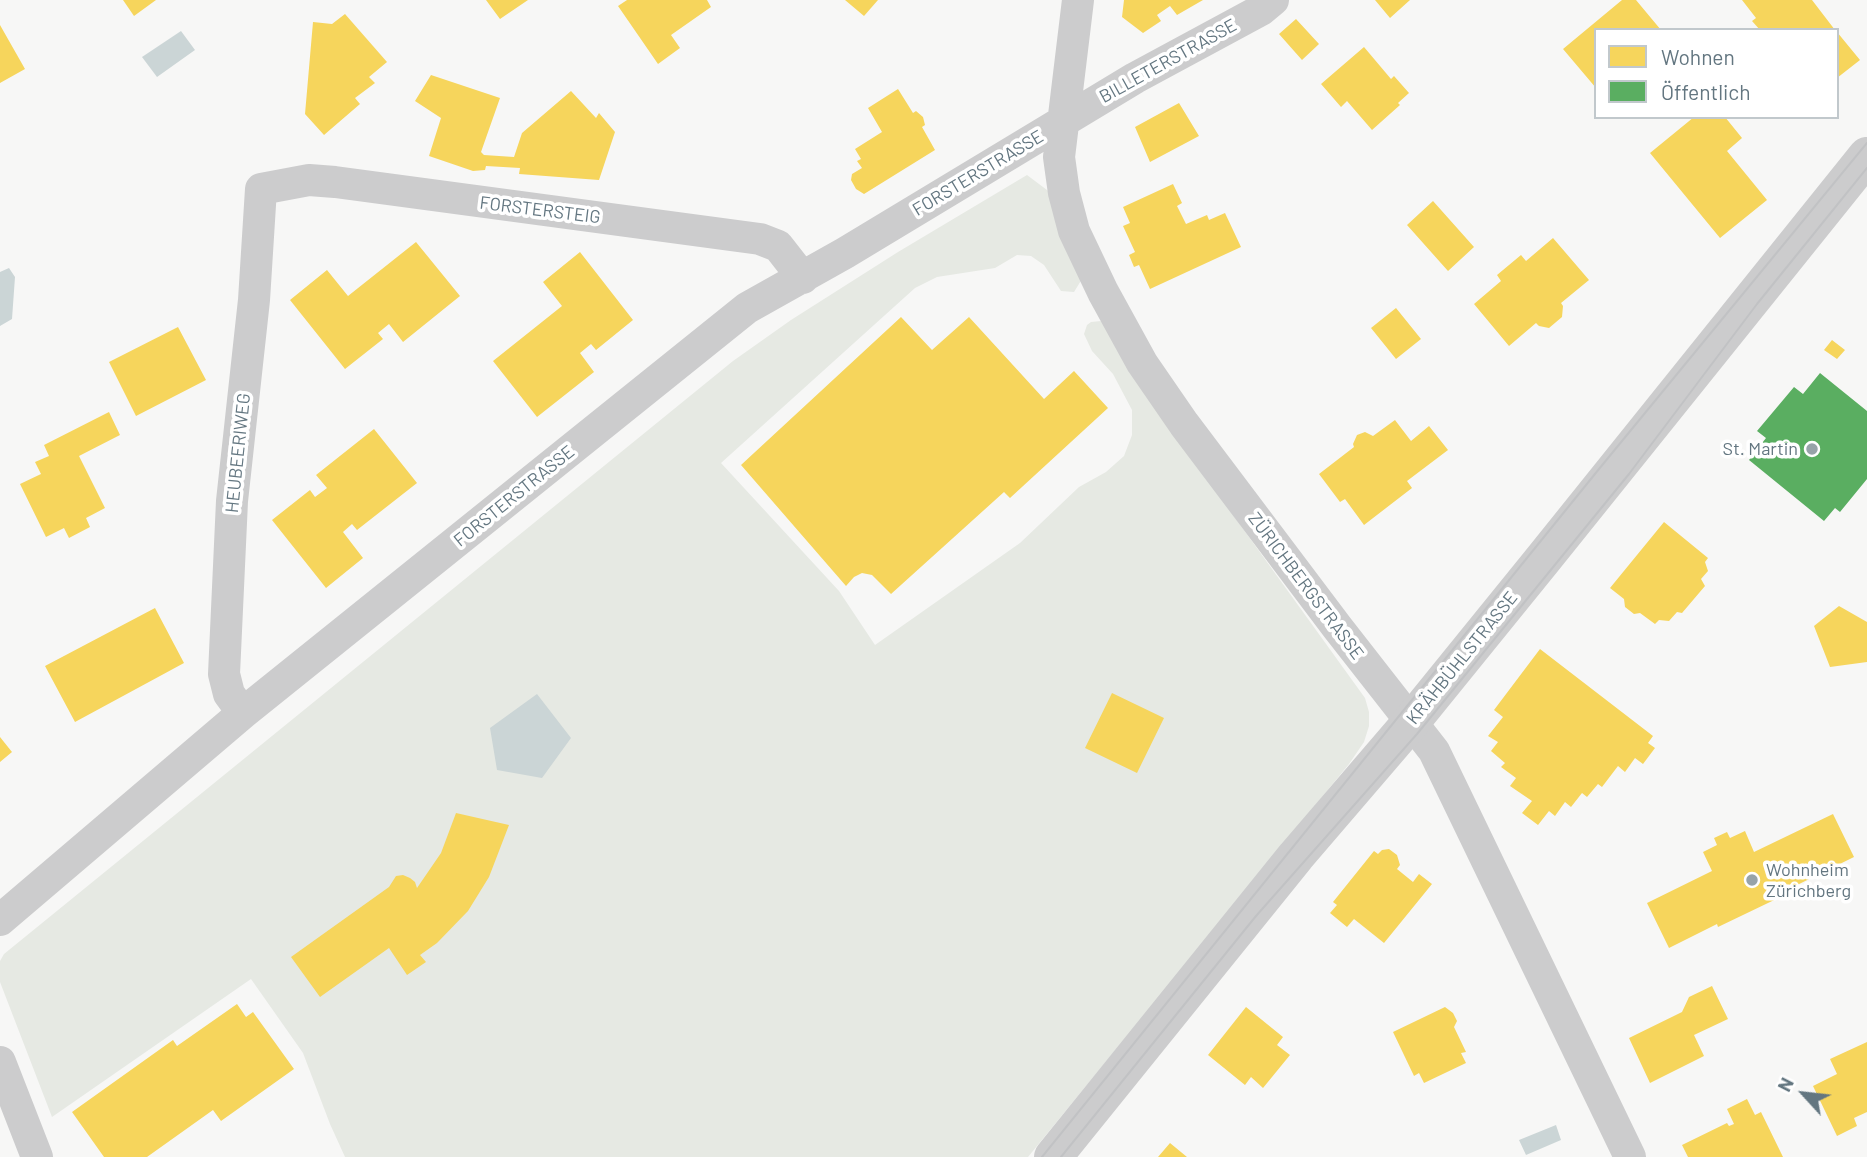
<!DOCTYPE html>
<html>
<head>
<meta charset="utf-8">
<style>
  body { margin:0 }
  #map { position:relative; width:1867px; height:1157px; overflow:hidden; background:#f7f7f6; font-family:Barlow,sans-serif }
  canvas { display:block }
  .legend { position:absolute; left:1594px; top:28px; width:245px; height:91px; box-sizing:border-box; background:#fff; border:2px solid #c1c8cc; margin:0; padding:9px 12px; list-style:none; font-size:21px; color:#637680 }
  .legend li { display:flex; align-items:center; gap:14px; height:35px }
  .legend b { width:35px; border:2px solid #c1c8cc }
  .north { position:absolute; left:1769px; top:1059px; width:70px; height:70px; -webkit-text-stroke:5px #fff; paint-order:stroke; rotate:297deg; font-size:19px; font-weight:700; line-height:28px; text-align:center; color:#637680 }
  .north::after { content:''; display:block; margin:auto; width:24px; height:32px; background:#637680; clip-path:polygon(50% 0,100% 100%,50% 72%,0 100%) }
</style>
</head>
<body>
<div id="map">
<canvas width="1867" height="1157"></canvas>
<ul class="legend">
<li><b style="height:19px;background:#f6d55c"></b>Wohnen</li>
<li><b style="height:19px;background:#5aae61"></b>Öffentlich</li>
</ul>
<div class="north">N</div>
</div>
<script>
const c = document.querySelector('canvas').getContext('2d');
c.lineJoin = 'round';
function fill(path, color) { c.fillStyle = color; c.fill(path, 'evenodd'); }
const shape = rows => new Path2D(rows.map(r => 'M' + r).join(''));
function stroke(path, color, width, dash) { c.strokeStyle = color; c.lineWidth = width; c.lineCap = dash ? 'butt' : 'round'; c.setLineDash(dash || []); c.stroke(path); }
function drawText(font, color, halo, rows, align = 'center') {
  c.font = font + ' Barlow,sans-serif'; c.lineWidth = 7; c.setLineDash([]); c.textBaseline = 'middle'; c.strokeStyle = halo; c.fillStyle = color; for (const [text, x, y, turn = 0] of rows) {
    c.save(); c.translate(x, y); c.rotate((+turn || 0) * Math.PI / 180); c.textAlign = isNaN(turn) ? turn : align; if (halo) c.strokeText(text, 0, 0); c.fillText(text, 0, 0); c.restore();
  }
}
fill(shape([
  [1027,175,1051,193,1082,279,1074,292,1061,291,1044,265,1031,256,1017,255,995,268,937,277,915,288,721,463,839,591,875,645,1020,543,1079,487,1106,472,1124,456,1132,435,1132,410,1113,374,1092,351,1084,334,1087,325,1091,322,1101,321,1192,458,1365,698,1369,712,1369,726,1364,742,1349,764,1028,1157,345,1157,330,1124,303,1053,251,979,52,1117,0,982,0,961,4,954,733,361,791,320,898,252]
]), '#e6e9e3');
fill(shape([
  [181,31,195,50,157,77,142,57],
  [9,268,15,277,12,319,0,326,0,272],
  [537,694,571,738,542,778,497,770,490,728],
  [1556,1125,1561,1140,1526,1155,1519,1140]
]), '#cbd5d6');
fill(shape([
  [123,0,156,0,134,16],
  [486,0,528,0,500,19],
  [627,0,707,0,711,7,671,35,680,48,658,64,618,6],
  [845,0,878,0,864,16],
  [1124,0,1203,0,1177,15,1170,6,1157,15,1161,21,1143,33,1122,17],
  [1375,0,1410,0,1390,18],
  [1622,0,1636,0,1661,30,1596,30,1596,88,1563,49],
  [1742,0,1812,0,1835,30,1760,30,1752,21,1756,18],
  [345,14,387,62,369,77,375,83,355,98,360,104,324,135,305,114,313,22,332,24],
  [1296,19,1319,44,1302,60,1279,34],
  [0,25,25,69,0,83],
  [1837,32,1860,60,1837,78],
  [1364,47,1391,79,1394,76,1409,93,1398,103,1400,105,1372,130,1347,101,1341,107,1321,84],
  [431,75,500,98,481,152,484,155,514,157,522,133,571,91,596,118,599,113,615,132,599,180,519,174,520,168,486,166,485,170,473,171,429,156,441,118,415,101],
  [898,89,913,113,916,111,923,117,925,125,922,127,935,150,864,194,856,189,851,180,852,174,862,168,857,161,861,159,855,149,882,132,868,108],
  [1179,103,1199,136,1150,162,1135,127],
  [1694,117,1725,117,1742,138,1727,151,1767,200,1720,238,1650,153],
  [1173,184,1182,203,1177,206,1186,224,1207,215,1209,220,1225,213,1241,247,1150,289,1139,265,1134,267,1129,255,1135,252,1123,226,1130,223,1123,207],
  [1433,201,1474,247,1448,271,1407,225],
  [1553,238,1589,280,1561,303,1563,306,1562,317,1549,328,1539,326,1536,323,1509,346,1474,304,1501,281,1497,275,1521,255,1526,261],
  [416,242,460,296,403,342,389,324,378,333,383,339,345,369,290,300,327,270,348,296],
  [580,252,633,320,596,350,591,344,580,353,594,372,537,417,493,361,562,306,543,282],
  [1396,308,1421,339,1396,359,1371,328],
  [901,317,932,350,969,317,1044,399,1074,371,1108,408,1010,498,1004,492,891,594,872,575,862,573,854,577,846,586,741,465],
  [178,327,206,380,136,416,109,362],
  [1832,340,1845,350,1837,359,1824,350],
  [109,412,120,435,79,456,105,508,86,518,90,527,69,538,64,528,46,537,20,484,41,474,35,462,49,456,44,445],
  [1395,420,1411,441,1429,426,1448,450,1407,481,1412,488,1364,525,1345,499,1340,502,1319,474,1354,447,1353,444,1357,435,1365,432,1373,436],
  [374,429,417,483,357,530,352,524,343,532,363,558,326,588,272,520,310,490,315,497,327,488,316,475],
  [1664,522,1708,558,1705,562,1708,571,1701,579,1705,586,1682,613,1677,612,1669,621,1659,620,1655,624,1640,613,1634,614,1625,607,1624,599,1610,588],
  [1839,606,1867,622,1867,662,1830,667,1814,626],
  [155,608,184,663,75,722,45,666],
  [1540,649,1653,736,1648,743,1655,748,1643,764,1635,758,1625,772,1618,766,1602,787,1598,784,1587,797,1582,793,1571,807,1565,802,1555,816,1549,811,1538,825,1522,813,1532,801,1510,786,1516,778,1501,767,1505,763,1491,751,1498,742,1488,736,1503,717,1494,710],
  [1112,693,1164,718,1137,773,1085,748],
  [0,737,12,752,0,762],
  [456,813,509,825,489,877,468,911,437,943,420,955,426,962,407,975,389,948,320,997,291,957,389,887,396,876,403,875,410,878,415,882,417,888,441,853],
  [1833,814,1854,857,1791,888,1793,891,1718,927,1717,924,1669,948,1647,903,1712,871,1703,852,1717,845,1714,838,1727,832,1730,838,1745,831,1754,852],
  [1389,849,1397,855,1400,865,1397,869,1413,882,1419,874,1432,884,1384,943,1354,919,1347,927,1330,913,1337,905,1333,902,1374,851,1378,854,1382,850],
  [1712,986,1728,1019,1694,1035,1704,1056,1650,1083,1629,1038,1682,1012,1689,997],
  [237,1004,246,1017,253,1012,294,1069,221,1121,213,1110,147,1157,104,1157,72,1112,173,1040,177,1046],
  [1246,1007,1283,1037,1277,1045,1290,1055,1263,1088,1251,1077,1245,1085,1208,1055],
  [1445,1007,1453,1013,1457,1021,1454,1027,1466,1052,1461,1053,1466,1063,1424,1083,1419,1073,1414,1076,1393,1032],
  [1867,1042,1867,1112,1854,1118,1857,1126,1837,1136,1813,1086,1837,1074,1830,1059],
  [1747,1099,1755,1115,1761,1112,1783,1157,1688,1157,1682,1145,1727,1123,1729,1126,1734,1124,1727,1109],
  [1170,1143,1187,1157,1158,1157]
]), '#f6d55c');
fill(shape([
  [1820,373,1867,411,1867,479,1840,512,1835,508,1824,521,1749,460,1766,438,1757,431,1794,387,1803,394]
]), '#5aae61');
stroke(shape([
  [1078,0,1059,157,1064,193,1074,231,1103,292,1142,363,1184,424,1337,627,1434,751,1630,1157],
  [243,713,229,694,224,674,232,501,254,300,261,189,309,180,335,182,760,239,778,246,803,278],
  [0,920,243,713,747,308,845,253,1135,78,1261,10,1273,0],
  [0,1062,37,1157]
]), '#cccccd', 32);
stroke(shape([
  [1053,1157,1296,856,1411,722,1544,558,1867,156]
]), '#cccccd', 38);
stroke(shape([
  [1042,1157,1599,469,1867,143],
  [1061,1157,1256,916,1417,734,1629,474,1757,304,1867,168]
]), '#c1c2c4', 2);
for (const [x, y, r, color] of [
  [1812,449,7,"#97a3a9"],
  [1752,880,7,"#97a3a9"]
]) { const dot = new Path2D(); dot.arc(x, y, r, 0, 2 * Math.PI); c.fillStyle = color; c.fill(dot); stroke(dot, '#fff', 2.5); }
drawText('18px', '#637680', '#fff', [
  ["BILLETERSTRASSE",1168,61,-29],
  ["FORSTERSTRASSE",978,173,-31],
  ["FORSTERSTEIG",540,210,7],
  ["HEUBEERIWEG",238,453,-84],
  ["FORSTERSTRASSE",514,496,-39],
  ["ZÜRICHBERGSTRASSE",1306,586,53],
  ["KRÄHBÜHLSTRASSE",1462,658,-51]
]);
drawText('18px', '#637680', '#fff', [
  ["St. Martin",1798,449],
  ["Wohnheim",1766,870,"left"],
  ["Zürichberg",1766,891,"left"]
], 'right');
</script>
</body>
</html>
